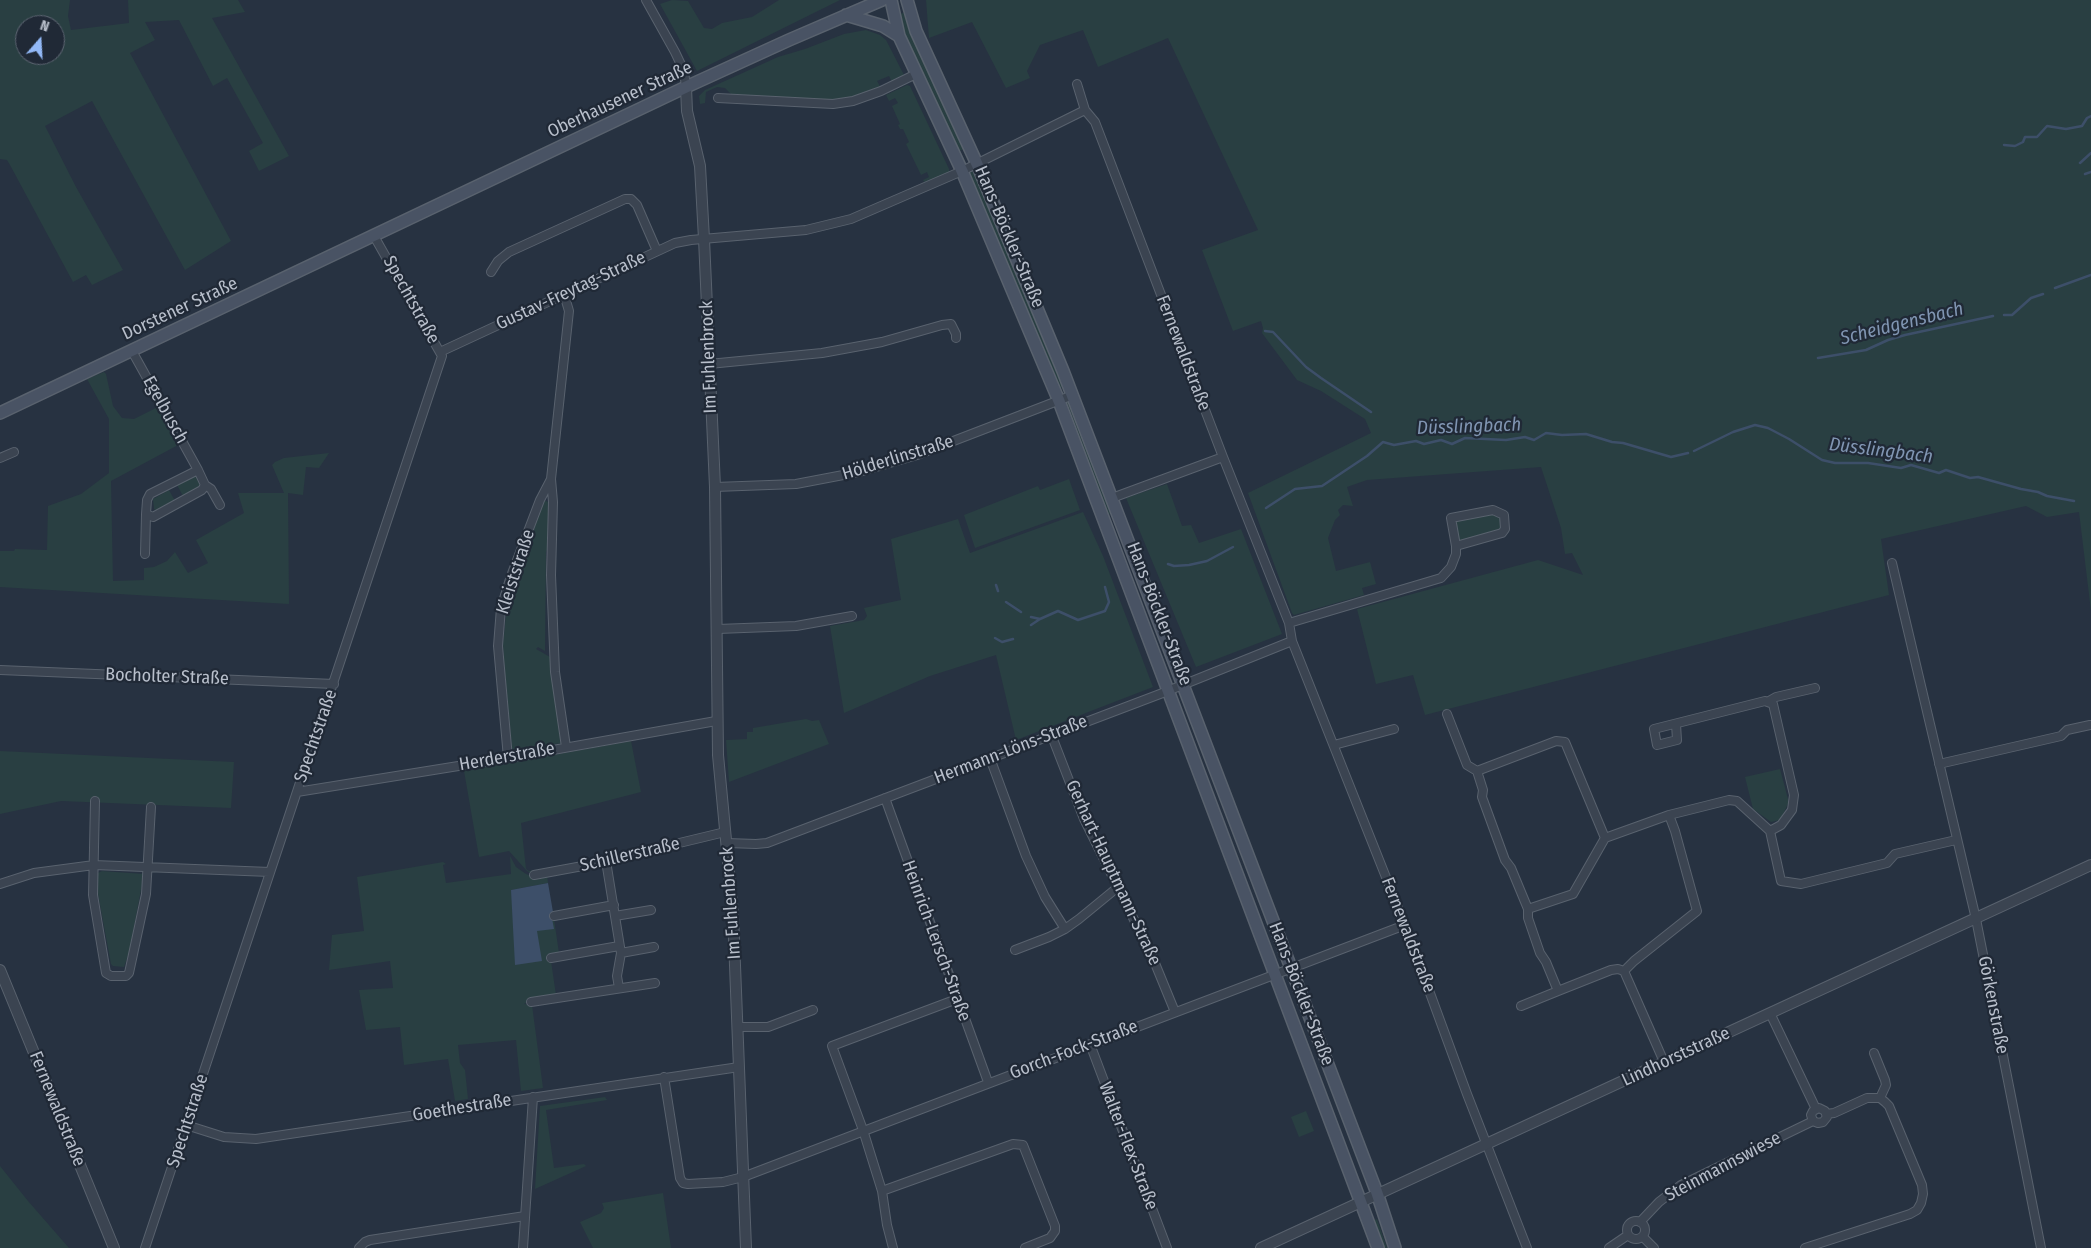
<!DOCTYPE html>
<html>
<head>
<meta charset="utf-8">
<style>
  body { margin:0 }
  #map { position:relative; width:2091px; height:1248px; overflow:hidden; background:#273241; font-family:"Fira Sans Condensed",sans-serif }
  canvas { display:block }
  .north { position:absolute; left:15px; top:15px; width:50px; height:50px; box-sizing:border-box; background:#202936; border:1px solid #5d6572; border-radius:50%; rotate:19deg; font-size:14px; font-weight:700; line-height:20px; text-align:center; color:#b8bfcb }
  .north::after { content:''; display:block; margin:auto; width:18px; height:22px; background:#92b8f6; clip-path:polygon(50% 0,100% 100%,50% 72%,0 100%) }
</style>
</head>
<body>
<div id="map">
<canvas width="2091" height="1248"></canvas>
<div class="north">N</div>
</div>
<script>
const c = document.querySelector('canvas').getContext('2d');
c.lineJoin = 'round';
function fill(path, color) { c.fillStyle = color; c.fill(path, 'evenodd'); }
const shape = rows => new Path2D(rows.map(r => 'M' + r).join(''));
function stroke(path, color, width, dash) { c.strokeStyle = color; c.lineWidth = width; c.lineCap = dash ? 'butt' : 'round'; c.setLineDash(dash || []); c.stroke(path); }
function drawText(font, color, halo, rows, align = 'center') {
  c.font = font + ' "Fira Sans Condensed",sans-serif'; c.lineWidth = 4.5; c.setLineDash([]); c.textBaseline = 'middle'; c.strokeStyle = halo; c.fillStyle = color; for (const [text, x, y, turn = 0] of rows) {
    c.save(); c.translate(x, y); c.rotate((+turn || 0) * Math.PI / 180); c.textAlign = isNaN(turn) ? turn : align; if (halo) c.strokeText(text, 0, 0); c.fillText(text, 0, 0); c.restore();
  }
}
fill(shape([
  [0,0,70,0,68,16,71,30,129,23,128,0,238,0,245,12,212,18,289,156,259,171,249,151,263,143,227,78,213,86,179,20,145,22,155,40,130,53,231,241,185,270,92,101,45,126,76,187,123,270,92,285,86,275,73,282,10,165,7,160,0,159],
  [25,25,55,25,55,55,25,55],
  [672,0,688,1,704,28,712,29,722,23,752,17,779,0,840,0,697,71,660,4],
  [926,0,2091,0,2091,611,2079,512,2047,517,2026,506,1881,539,1889,595,1425,715,1413,675,1376,684,1357,609,1538,560,1583,575,1572,553,1565,554,1561,528,1541,467,1367,480,1347,487,1353,506,1343,505,1338,510,1340,515,1335,520,1328,538,1336,571,1370,562,1376,584,1362,588,1364,595,1294,615,1292,613,1248,493,1371,433,1365,419,1321,391,1297,380,1262,333,1263,328,1261,321,1233,331,1202,250,1258,230,1168,38,1098,67,1083,30,1040,45,1027,71,1030,78,1006,88,972,22,929,38],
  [904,13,966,148,957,152,904,36,899,14],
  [866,30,880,35,886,40,904,75,892,82,889,76,877,81,881,88,856,97,838,100,733,96,725,88,717,87,706,92,705,103,700,104,699,96,705,90,778,57,805,49,844,34],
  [907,85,910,86,949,169,949,172,925,183,923,180,929,177,927,172,921,175,906,144,909,142,903,129,900,129,898,125,900,124,892,106,898,103,895,98,889,101,886,95],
  [971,172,975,172,1067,386,1057,389,968,173],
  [104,372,106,374,113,406,122,418,134,419,158,407,180,444,111,481,113,581,144,580,144,568,154,567,167,561,175,552,188,573,208,563,196,540,244,513,238,493,284,493,272,465,275,462,284,458,329,453,319,468,306,467,303,495,288,493,289,604,0,587,0,551,14,551,15,549,47,550,48,506,81,494,109,473,109,419,87,379],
  [1069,401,1115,513,1105,515,1065,403],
  [194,476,197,477,200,486,183,496,177,485],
  [1069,479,1080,510,975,548,964,515,1038,486,1040,490],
  [1167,484,1182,526,1191,525,1199,543,1241,529,1282,634,1196,667,1126,498],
  [169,490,175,501,157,511,154,509,153,499],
  [544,500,550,503,549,545,546,552,545,651,538,647,536,649,550,657,561,743,515,751,512,748,505,676,503,644,507,606,505,605,508,593,513,589],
  [1083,512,1103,556,1153,687,1016,740,996,655,930,676,844,713,830,626,864,620,867,616,864,608,901,600,891,539,958,519,970,553],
  [1493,514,1500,517,1502,521,1499,531,1458,541,1454,524,1457,521],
  [806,719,812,721,819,720,829,744,729,782,726,740,747,739,747,732,753,732,753,728],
  [631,741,641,792,521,823,526,869,529,871,546,868,547,872,536,873,531,873,527,871,509,851,479,857,464,771],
  [0,751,234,762,231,808,61,801,0,814],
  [1780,769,1788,799,1788,804,1780,820,1771,822,1753,809,1745,777],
  [510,856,516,867,526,874,531,876,547,875,548,883,511,890,537,931,554,919,559,953,547,955,548,961,551,961,556,995,528,998,528,1002,524,1004,532,1005,543,1088,521,1091,516,1040,458,1045,460,1063,465,1070,468,1099,455,1101,448,1059,404,1065,400,1027,366,1030,359,990,393,988,390,961,329,970,332,935,364,931,357,877,443,862,446,864,443,865,446,883,511,874],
  [102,871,144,874,129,953,124,967,113,966,111,964,98,894,98,873],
  [605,1097,607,1100,546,1110,554,1168,584,1164,586,1166,535,1189,540,1106],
  [1306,1111,1314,1131,1299,1137,1291,1117],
  [0,1166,28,1201,69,1248,0,1248],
  [663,1193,671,1248,593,1248,580,1222,601,1213,604,1208,602,1203],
  [1377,1219,1387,1248,1381,1248,1372,1221]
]), '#293f42');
fill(shape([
  [548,883,553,912,551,913,554,929,537,931,542,961,515,965,511,890]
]), '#3d4f69');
stroke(shape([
  [2004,145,2015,146,2023,142,2025,137,2037,137,2047,126,2066,129,2082,126,2087,118,2091,116],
  [2080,163,2091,153],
  [2085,174,2091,172],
  [2055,288,2091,275],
  [2004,315,2012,315,2031,298,2043,294],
  [1265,331,1273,332,1306,367,1321,378,1371,412],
  [1818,358,1866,350,1888,340,1905,335,1993,316],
  [1694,451,1733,432,1755,425,1768,428,1789,439,1822,460,1835,463,1868,463,1901,468,1911,465,1939,473,1946,470,1970,478,1978,477,2021,489,2038,492,2047,496,2074,501],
  [1266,508,1295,489,1322,486,1367,456,1383,442,1394,445,1416,441,1424,444,1441,440,1452,444,1465,438,1506,440,1525,437,1534,440,1546,433,1562,435,1586,434,1612,442,1623,443,1671,457,1688,453],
  [1168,564,1174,566,1189,565,1207,561,1233,547],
  [996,585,998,591],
  [1006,602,1021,612],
  [1031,617,1040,619,1058,611,1078,620,1105,611,1109,602,1105,587],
  [1031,625,1040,619],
  [995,638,1002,642,1013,639]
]), '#3d4f69', 2.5);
const minor = shape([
  [646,0,675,52,684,71,686,87],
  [1077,84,1085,110,1095,122,1223,457,1289,623,1292,641,1405,925,1467,1094,1527,1248],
  [718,98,833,104,853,101,881,91,916,74],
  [491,272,498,261,509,252,625,199,631,199,637,205,657,251],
  [564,294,569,311,551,479,553,502,551,575,555,672,566,747],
  [132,351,198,470,150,494,147,500,146,514,153,517,202,490,205,485,198,470],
  [440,352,675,243,691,240,806,230,851,219,962,171,1085,110],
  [709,364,822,353,882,342,942,325,951,324,956,334,956,338],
  [0,458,14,452],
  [205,485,211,489,220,505],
  [715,487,796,484,859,472,917,455,1073,395],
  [1112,498,1223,457],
  [145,554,146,514],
  [1892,563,1976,919,2041,1248],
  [1289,623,1441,578,1451,567,1456,554,1456,546,1502,533,1505,529,1504,515,1493,510,1451,518,1456,546],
  [718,629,796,626,852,616],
  [0,670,334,684],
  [1769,701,1776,697,1815,688],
  [1447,714,1467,765,1477,771],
  [1676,724,1677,740,1657,745,1654,729,1765,701,1773,704,1794,795,1792,810,1781,825,1770,831,1781,881,1801,884,1887,863,1895,854,1956,840],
  [1051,734,1084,819,1152,956,1175,1012],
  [1334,745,1394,729],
  [508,758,498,646,501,608,511,576,540,500,551,479],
  [990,758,1026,856,1045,897,1065,929],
  [1939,764,2061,736,2067,730,2090,725],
  [297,792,508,758,716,721],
  [885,798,988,1082],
  [95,801,93,895,106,973,111,976,126,976,129,973,146,894,151,807],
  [1669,815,1729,800,1737,801,1770,831],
  [727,843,756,844,767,843,1160,694,1292,641],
  [606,861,621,953,617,976,619,988],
  [534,875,588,865,725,832],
  [0,884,34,873,94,865,270,872],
  [1528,909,1511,868,1505,860,1482,797,1483,790,1477,771,1556,741,1565,742,1605,838],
  [554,916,614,905],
  [615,916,651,910],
  [1015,950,1049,937,1065,929,1079,919,1118,887],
  [621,953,654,947],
  [551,958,619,946],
  [1624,971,1618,969,1611,970,1558,991,1546,962,1540,953,1528,918,1528,909,1573,894,1605,838,1669,815,1675,831,1697,911,1634,961,1624,971,1664,1062],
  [531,1002,655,983],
  [1521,1006,1558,991],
  [1770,1013,1816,1109],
  [738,1027,768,1027,813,1010],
  [1090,1044,1167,1248],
  [1874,1053,1885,1080,1886,1085,1880,1098],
  [664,1077,680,1178,683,1183,688,1184,723,1182,743,1177,1405,925],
  [186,1125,224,1137,256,1139,739,1067],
  [882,1191,1013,1144,1023,1145,1055,1226,1055,1231,1050,1238,1025,1248],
  '1627 1230a9 9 0 1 1 18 0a9 9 0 1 1-18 0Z',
  [1640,1222,1659,1202,1681,1185,1813,1121,1818,1123,1823,1122,1827,1117,1825,1111,1819,1108,1813,1111,1811,1115,1813,1121],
  [1643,1237,1654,1248],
  [145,1248,442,356,374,236],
  [359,1248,365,1242,370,1240,525,1216],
  [523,1248,533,1097],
  [893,1248,887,1225,882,1191,863,1130,832,1046,957,999],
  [1609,1248,1628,1235],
  [1805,1248,1910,1214,1917,1210,1921,1203,1923,1194,1922,1185,1889,1106,1885,1102,1880,1098,1867,1098,1834,1113,1826,1114]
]);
const tertiary = shape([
  [686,87,687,111,700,166,704,239,715,487,718,755,733,914,746,1248],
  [0,970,114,1248],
  [1261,1248,2091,865]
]);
const secondary = shape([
  [891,0,899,36,962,171,1059,401,1378,1248],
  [907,0,916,31,977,164,1063,371,1377,1193,1395,1248],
  [846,15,883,26,899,36],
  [0,413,686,87,789,40,882,0]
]);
stroke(minor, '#59626e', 10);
stroke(tertiary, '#59626e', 12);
stroke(secondary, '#59626e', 14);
stroke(minor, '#3b4451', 8);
stroke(tertiary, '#3b4451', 10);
stroke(secondary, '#495364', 11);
drawText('18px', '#b8bfcb', '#202936', [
  ["Oberhausener Straße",620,100,-25],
  ["Hans-Böckler-Straße",1009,237,67],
  ["Gustav-Freytag-Straße",571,291,-25],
  ["Spechtstraße",411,300,61],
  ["Dorstener Straße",180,309,-25],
  ["Fernewaldstraße",1183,353,69],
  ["Im Fuhlenbrock",709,357,-92],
  ["Egelbusch",165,410,61],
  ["Hölderlinstraße",898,458,-17],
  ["Kleiststraße",516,572,-72],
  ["Hans-Böckler-Straße",1159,614,69],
  ["Bocholter Straße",167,677,2],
  ["Spechtstraße",316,736,-71],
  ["Hermann-Löns-Straße",1011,750,-21],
  ["Herderstraße",507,757,-10],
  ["Schillerstraße",630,855,-13],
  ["Gerhart-Hauptmann-Straße",1113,873,65],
  ["Im Fuhlenbrock",731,903,-94],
  ["Fernewaldstraße",1408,935,69],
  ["Heinrich-Lersch-Straße",936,941,70],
  ["Hans-Böckler-Straße",1301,994,69],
  ["Görkenstraße",1993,1005,79],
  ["Gorch-Fock-Straße",1074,1050,-21],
  ["Lindhorststraße",1676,1057,-25],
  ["Goethestraße",462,1108,-9],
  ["Fernewaldstraße",57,1109,68],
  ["Spechtstraße",188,1121,-72],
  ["Walter-Flex-Straße",1128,1146,69],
  ["Steinmannswiese",1723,1167,-28]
]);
drawText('italic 19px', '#8095b2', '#202936', [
  ["Scheidgensbach",1902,324,-14],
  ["Düsslingbach",1469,427,-2],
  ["Düsslingbach",1881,451,7]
]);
</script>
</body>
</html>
